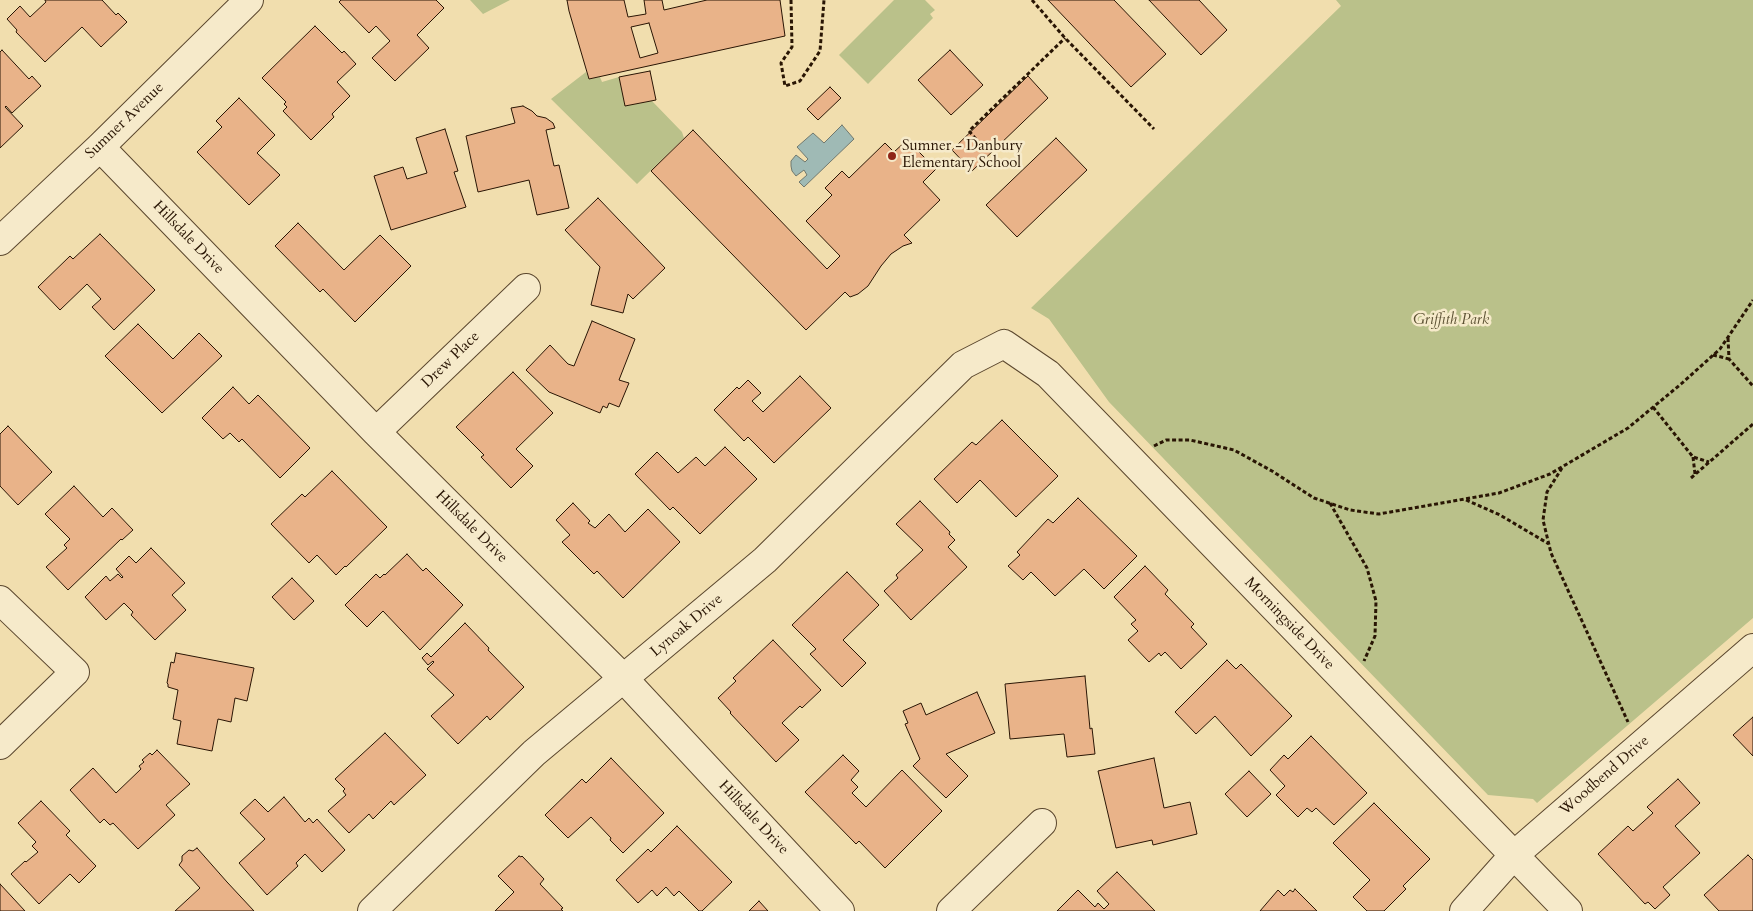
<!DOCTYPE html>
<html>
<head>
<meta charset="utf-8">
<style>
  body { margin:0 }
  canvas { display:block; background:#f1deae }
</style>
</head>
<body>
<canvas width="1753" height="911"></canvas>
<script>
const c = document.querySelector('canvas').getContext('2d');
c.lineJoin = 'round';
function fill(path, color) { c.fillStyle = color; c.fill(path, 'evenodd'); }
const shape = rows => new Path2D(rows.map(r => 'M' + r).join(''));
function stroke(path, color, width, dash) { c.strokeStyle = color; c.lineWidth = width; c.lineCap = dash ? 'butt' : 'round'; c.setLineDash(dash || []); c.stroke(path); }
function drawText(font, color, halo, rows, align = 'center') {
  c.font = font + ' Cardo,serif'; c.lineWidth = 5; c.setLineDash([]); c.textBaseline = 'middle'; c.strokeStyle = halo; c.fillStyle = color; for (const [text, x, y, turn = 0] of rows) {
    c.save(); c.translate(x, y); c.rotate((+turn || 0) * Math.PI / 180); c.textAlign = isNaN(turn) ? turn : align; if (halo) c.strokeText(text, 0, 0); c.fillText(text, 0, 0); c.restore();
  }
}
fill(shape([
  [470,0,510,0,483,14],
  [894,0,925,0,935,10,930,14,933,18,868,84,839,55],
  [1336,0,1753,0,1753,618,1537,803,1533,799,1488,795,1109,402,1049,319,1031,308,1341,6],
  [586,72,589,79,600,77,602,82,619,77,625,106,652,101,682,132,684,138,637,184,551,99]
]), '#bac18a');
const water = shape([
  [842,125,854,139,804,187,799,182,807,175,804,170,796,176,792,171,791,166,791,161,796,155,805,162,808,159,797,147,813,133,824,143,842,125]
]);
fill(water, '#9fbab5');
stroke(water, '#70786e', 1);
const building = shape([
  [45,0,102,0,116,15,118,13,127,22,101,47,82,27,45,62,16,32,17,30,7,19,20,6,30,17,46,2,45,0],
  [341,0,436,0,444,8,417,35,429,48,395,81,372,58,390,41,376,26,369,33,339,2,341,0],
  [567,0,624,0,628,17,646,14,644,0,662,0,664,10,707,0,780,0,785,36,589,79,569,11,567,0],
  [649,23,658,53,640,58,631,27,649,23],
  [1048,0,1114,0,1166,54,1131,87,1048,0],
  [1149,0,1199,0,1227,30,1201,55,1149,0],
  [315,26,342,53,344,51,356,64,337,82,350,96,332,114,334,117,311,140,283,111,287,107,284,104,286,102,262,78,315,26],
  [2,50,29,79,32,76,41,86,12,113,6,106,5,107,23,126,0,148,0,52,2,50],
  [950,50,983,85,951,115,918,80,950,50],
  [650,71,656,100,625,106,619,77,650,71],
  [1028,76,1048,98,972,171,952,150,1028,76],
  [830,87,841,98,818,120,807,109,830,87],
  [239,98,275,135,257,153,280,175,249,205,197,152,222,127,216,121,239,98],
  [523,106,532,111,537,116,546,118,553,123,555,128,546,130,554,166,559,165,569,208,537,215,529,180,478,192,466,136,515,123,511,108,523,106],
  [445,129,458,171,454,172,466,207,391,230,374,176,403,167,407,179,427,173,416,138,445,129],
  [693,130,827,269,840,256,806,221,832,195,825,188,842,171,849,178,885,143,894,152,907,140,936,169,923,182,940,200,904,235,912,243,903,246,891,254,881,266,868,286,858,294,850,297,845,292,806,330,651,171,693,130],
  [1056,138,1087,170,1017,237,986,205,1056,138],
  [598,198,665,268,633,299,628,294,623,313,591,305,600,267,565,230,598,198],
  [298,223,344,270,380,235,411,266,355,322,323,289,320,292,275,246,298,223],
  [100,234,155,290,114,330,92,307,101,299,87,284,60,310,38,287,70,256,73,259,100,234],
  [592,321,635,339,619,380,629,383,619,407,609,403,607,408,603,406,600,413,549,392,526,370,550,345,568,364,574,366,592,321],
  [138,324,173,359,199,333,222,356,162,413,105,356,138,324],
  [513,372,553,413,516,449,533,466,511,488,481,457,484,455,456,427,513,372],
  [800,376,831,408,774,463,748,437,744,441,714,410,737,387,739,389,748,380,761,393,752,401,763,412,800,376],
  [233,387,249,404,258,395,310,448,280,478,242,439,239,442,230,433,223,439,202,418,233,387],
  [1002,420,1058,476,1016,517,980,480,957,503,934,479,972,442,976,445,1002,420],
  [8,426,52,472,18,505,0,486,0,434,8,426],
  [725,447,757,479,700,534,673,507,670,510,635,474,657,452,678,473,696,457,705,466,725,447],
  [332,471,387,527,346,567,345,566,336,575,317,555,309,563,271,524,302,494,305,497,332,471],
  [74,486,103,517,112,508,133,530,122,540,121,539,68,590,46,567,67,548,64,545,70,539,45,514,74,486],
  [1078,498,1137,556,1104,589,1084,569,1055,596,1031,572,1023,580,1008,566,1020,555,1017,552,1048,519,1053,523,1078,498],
  [920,501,950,532,949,534,955,540,948,547,967,567,911,620,884,591,898,578,896,575,923,550,896,524,920,501],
  [573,503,590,521,588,523,595,528,609,514,625,532,648,509,680,542,623,598,597,571,594,574,562,542,570,535,556,520,573,503],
  [151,548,185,583,172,595,186,610,155,640,131,615,133,612,124,603,106,620,85,597,106,576,110,581,118,574,122,578,123,577,116,569,129,556,136,563,151,548],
  [407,554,423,571,426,568,463,605,420,650,383,611,367,627,345,605,376,574,380,578,384,574,385,575,407,554],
  [1145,566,1168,590,1165,594,1194,624,1191,627,1207,644,1181,669,1165,652,1161,656,1159,653,1149,662,1128,640,1138,631,1131,624,1136,620,1114,597,1145,566],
  [847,572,879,605,843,640,866,663,842,687,810,654,816,649,792,625,847,572],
  [292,578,314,601,294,620,272,597,292,578],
  [465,623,489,648,488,650,524,687,490,720,487,716,458,744,431,716,454,695,427,669,434,662,433,661,428,665,422,658,427,653,431,657,465,623],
  [773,640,821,690,802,708,800,706,782,723,799,740,776,762,730,713,731,712,718,698,736,681,733,678,773,640],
  [176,653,254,668,247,701,235,698,231,722,218,719,212,751,177,744,181,721,173,719,178,690,168,687,168,684,167,683,171,662,174,663,176,653],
  [1227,660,1236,669,1241,664,1292,716,1251,756,1215,716,1196,734,1175,712,1227,660],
  [1085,676,1090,729,1092,728,1095,754,1067,757,1064,734,1010,739,1005,684,1085,676],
  [977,692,995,733,946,754,968,776,946,798,913,766,920,759,905,724,908,723,903,711,921,703,926,715,977,692],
  [1753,717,1753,756,1733,735,1753,717],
  [385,733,426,775,394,805,391,801,373,819,369,814,349,833,328,811,346,795,343,791,345,789,335,779,385,733],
  [1311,736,1367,793,1334,825,1316,808,1312,812,1307,808,1298,817,1276,795,1285,786,1270,770,1284,755,1288,759,1311,736],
  [157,750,190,784,166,805,175,815,138,849,113,823,110,825,104,819,100,823,70,790,93,768,116,793,141,769,139,766,144,762,142,760,150,753,152,755,157,750],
  [843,755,859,771,851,780,858,787,852,793,866,807,902,770,942,811,885,868,859,841,856,844,805,792,843,755],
  [611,758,664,813,623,853,610,840,611,838,591,817,568,838,545,815,582,779,586,783,611,758],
  [1154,758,1164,808,1190,802,1197,834,1153,845,1152,840,1116,848,1098,771,1154,758],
  [1249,771,1271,794,1247,817,1225,794,1249,771],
  [1678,779,1700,803,1675,826,1700,853,1663,887,1670,895,1655,909,1648,902,1645,904,1598,854,1628,826,1633,831,1653,813,1647,807,1678,779],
  [284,797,305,822,309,818,313,823,317,819,345,850,322,872,305,854,296,863,298,866,267,895,239,863,265,839,240,813,255,799,268,812,284,797],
  [41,801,70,831,66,835,96,866,79,883,70,874,39,904,11,874,25,861,26,862,38,852,32,846,36,842,18,823,41,801],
  [1374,803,1430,859,1403,886,1406,889,1384,911,1367,911,1353,897,1370,880,1333,843,1374,803],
  [677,826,732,882,702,911,699,911,679,891,674,896,666,887,657,896,652,890,638,903,616,880,648,849,651,852,677,826],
  [197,848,227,882,254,911,175,911,200,888,179,865,182,861,182,856,189,850,193,851,197,848],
  [1748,855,1753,860,1753,911,1719,911,1704,895,1748,855],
  [519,856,521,857,522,856,544,879,540,884,563,908,561,909,563,911,495,911,514,892,498,876,519,856],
  [1117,872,1155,911,1057,911,1078,890,1095,907,1098,903,1104,909,1109,904,1097,891,1117,872],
  [0,884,25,911,0,911,0,884],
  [1295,889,1317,911,1260,911,1278,890,1284,896,1290,890,1293,892,1295,889],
  [759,901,768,911,749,911,759,901]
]);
fill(building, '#e9b389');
stroke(building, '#291504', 1);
const minor = shape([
  [100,147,376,432,624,679,840,911],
  [0,241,100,147,249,0],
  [376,432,526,288],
  [0,600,75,672,0,745],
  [372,911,534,753,765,560,963,365,1004,344,1048,374,1568,911],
  [951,911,1042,823],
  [1464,911,1513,856,1753,648]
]);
stroke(minor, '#5b472e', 30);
stroke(shape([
  [791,0,792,47,781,63,785,86,800,81,820,51,824,0],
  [1032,0,1065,38,1154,129],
  [980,144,969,131,1065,38],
  [1728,338,1729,359,1753,386],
  [1713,355,1729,359],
  [1653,407,1693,457,1709,462],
  [1154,446,1166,440,1190,440,1234,450,1272,471,1314,498,1350,510,1379,514,1499,493,1550,474,1628,428,1681,384,1720,349,1753,300],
  [1693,457,1695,474],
  [1562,468,1547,492,1543,520,1551,553,1628,722],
  [1691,478,1753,424],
  [1466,500,1500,515,1549,544],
  [1330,503,1367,568,1376,601,1375,636,1364,661]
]), '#291504', 3, [4, 2.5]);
stroke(minor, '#f6eaca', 28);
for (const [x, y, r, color] of [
  [892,156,5,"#8f2418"]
]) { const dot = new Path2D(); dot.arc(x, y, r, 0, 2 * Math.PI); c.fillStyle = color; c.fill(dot); stroke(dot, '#f6eaca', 2); }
drawText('15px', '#291504', '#f6eaca', [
  ["Sumner Avenue",125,121,-44],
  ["Hillsdale Drive",188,238,46],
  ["Drew Place",451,360,-44],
  ["Hillsdale Drive",471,527,45],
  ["Morningside Drive",1289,624,46],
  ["Lynoak Drive",687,626,-40],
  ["Woodbend Drive",1605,776,-41],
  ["Hillsdale Drive",753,818,47]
]);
drawText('15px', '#291504', '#f6eaca', [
  ["Sumner - Danbury",902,147],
  ["Elementary School",902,164]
], 'left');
drawText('italic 15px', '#5c5133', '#f6eaca', [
  ["Griffith Park",1451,321]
]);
</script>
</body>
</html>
